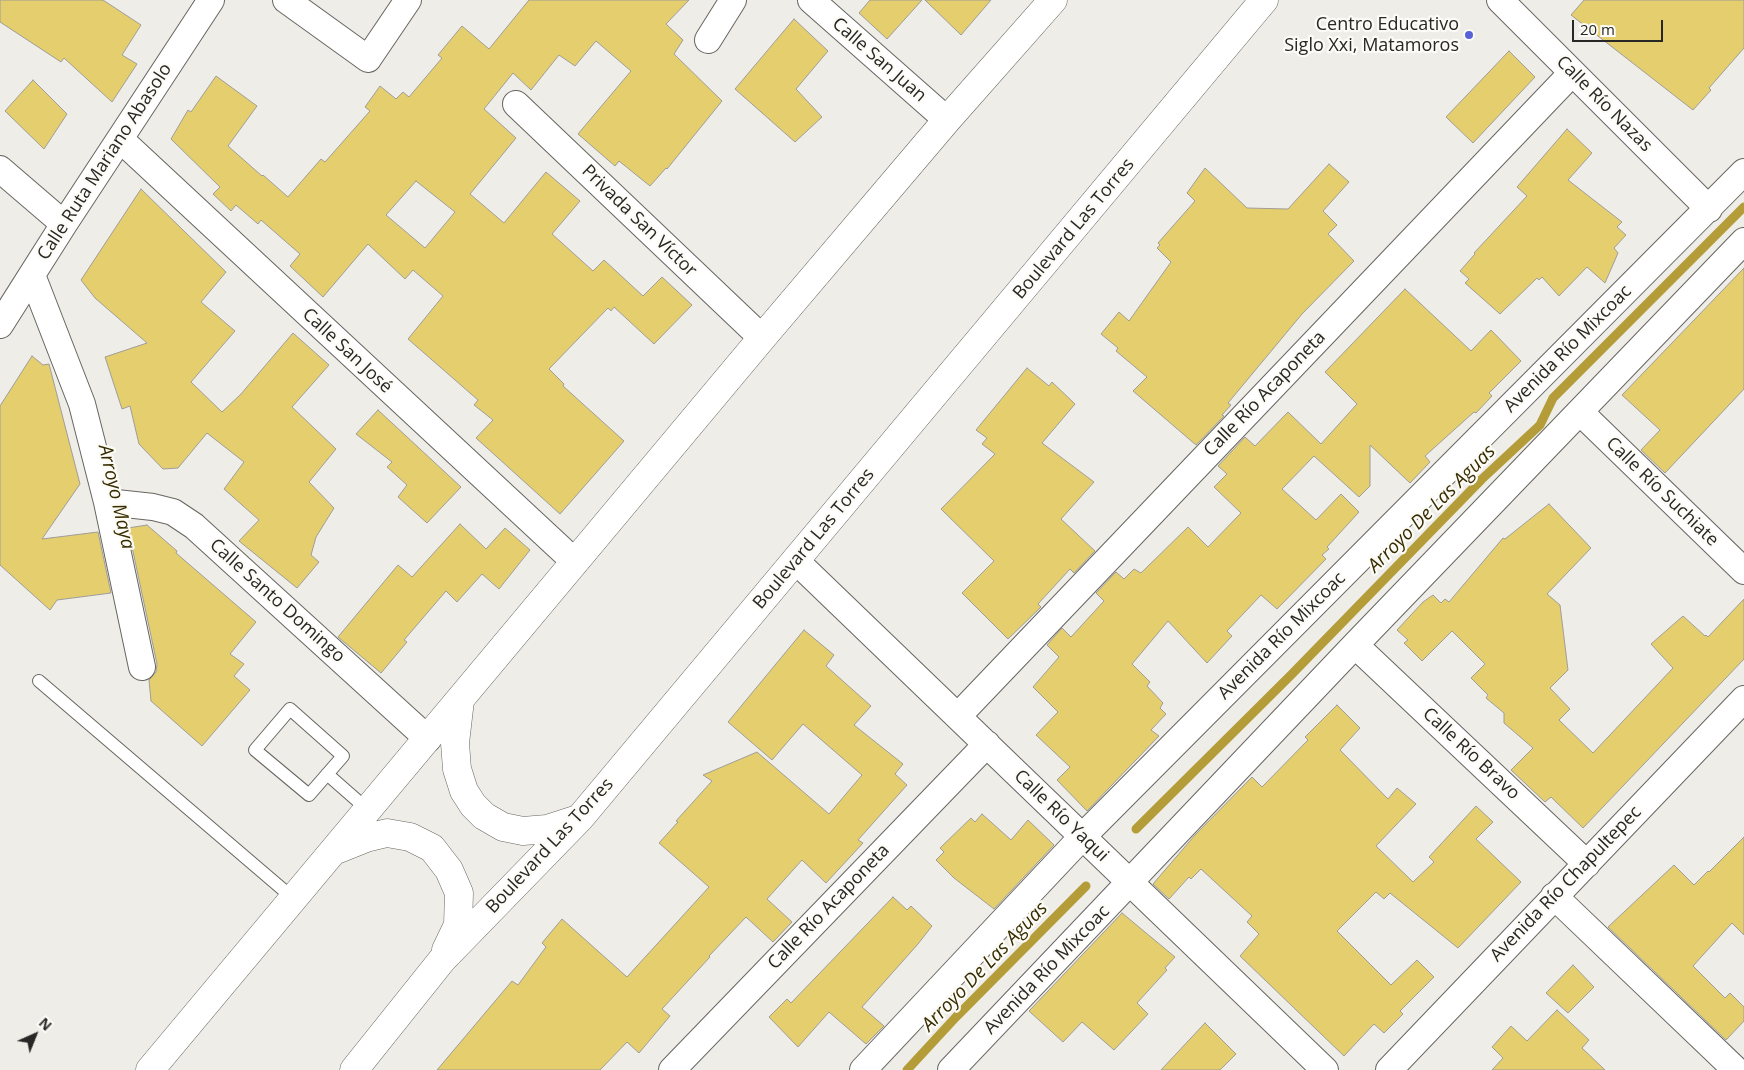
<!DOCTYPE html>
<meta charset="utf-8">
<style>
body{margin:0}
#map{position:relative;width:1744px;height:1070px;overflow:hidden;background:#efede8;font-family:"Open Sans",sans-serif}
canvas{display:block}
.north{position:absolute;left:10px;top:1010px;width:50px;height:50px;-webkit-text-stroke:4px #fcfbf6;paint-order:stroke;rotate:44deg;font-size:14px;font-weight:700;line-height:20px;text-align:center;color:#272725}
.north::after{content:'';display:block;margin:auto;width:18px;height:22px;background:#272725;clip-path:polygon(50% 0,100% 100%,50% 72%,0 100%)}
.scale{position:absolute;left:1572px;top:20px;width:91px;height:22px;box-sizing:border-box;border:2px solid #272725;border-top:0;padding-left:6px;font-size:15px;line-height:18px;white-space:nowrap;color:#272725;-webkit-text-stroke:4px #fcfbf6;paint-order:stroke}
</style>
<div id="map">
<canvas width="1744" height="1070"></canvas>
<div class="north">N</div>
<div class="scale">20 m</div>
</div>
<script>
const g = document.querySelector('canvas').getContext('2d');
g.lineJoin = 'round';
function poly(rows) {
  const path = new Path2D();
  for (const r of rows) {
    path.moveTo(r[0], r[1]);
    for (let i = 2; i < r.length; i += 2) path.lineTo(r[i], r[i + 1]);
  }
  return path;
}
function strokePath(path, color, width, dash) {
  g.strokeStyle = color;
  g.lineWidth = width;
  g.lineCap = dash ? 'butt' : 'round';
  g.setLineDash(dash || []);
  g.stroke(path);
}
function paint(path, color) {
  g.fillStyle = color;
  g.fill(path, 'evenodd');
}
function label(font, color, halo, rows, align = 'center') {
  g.font = font + ' "Open Sans",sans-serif';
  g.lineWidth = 4.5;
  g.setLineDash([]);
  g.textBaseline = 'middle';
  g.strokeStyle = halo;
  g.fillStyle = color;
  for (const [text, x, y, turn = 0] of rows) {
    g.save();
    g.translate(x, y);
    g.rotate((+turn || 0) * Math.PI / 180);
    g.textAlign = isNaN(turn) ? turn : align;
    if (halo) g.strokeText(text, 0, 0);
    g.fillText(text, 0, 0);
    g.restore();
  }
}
const stream = poly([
 [1136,829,1291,675,1482,479,1540,425,1553,398,1744,207],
 [907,1070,956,1017,1086,886]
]);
const building = poly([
 [0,0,103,0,141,25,122,55,137,64,112,102,64,58,61,62,0,22,0,0],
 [529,0,689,0,666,24,683,40,674,54,722,101,667,169,666,168,650,186,619,161,615,166,578,134,631,71,596,41,575,66,559,55,531,90,513,73,484,109,516,138,470,194,504,223,546,172,580,201,552,234,593,271,604,260,643,296,662,277,692,305,654,344,614,307,611,311,608,308,549,369,564,384,563,386,624,441,560,514,476,438,493,420,474,405,478,400,408,339,443,296,413,270,405,279,368,244,323,297,290,266,300,254,261,220,258,224,236,205,231,211,213,194,220,187,171,139,188,110,191,112,216,76,257,106,228,146,262,176,263,175,288,197,321,159,325,162,370,111,365,107,380,86,396,99,403,92,409,97,442,58,438,55,462,26,489,49,529,0],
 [416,181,455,212,425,248,386,215,416,181],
 [870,0,922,0,887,39,859,13,870,0],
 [925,0,991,0,961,35,925,0],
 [1584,0,1744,0,1744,48,1709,88,1711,90,1693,110,1571,15,1584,0],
 [794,19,828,51,796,89,822,117,795,142,735,89,794,19],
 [1509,51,1535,77,1473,143,1446,117,1509,51],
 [33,80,67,114,44,149,5,111,33,80],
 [1567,129,1592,153,1568,180,1622,222,1617,227,1626,235,1614,248,1618,253,1605,283,1587,267,1559,296,1542,277,1539,280,1537,278,1500,314,1465,283,1469,279,1460,271,1475,254,1474,253,1527,196,1517,187,1567,129],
 [1329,164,1349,182,1323,211,1337,225,1328,234,1354,261,1302,314,1228,403,1231,405,1222,415,1224,416,1196,445,1133,391,1147,377,1116,351,1118,348,1101,334,1119,312,1129,321,1171,262,1157,248,1160,245,1158,243,1195,201,1187,193,1205,168,1247,208,1288,209,1329,164],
 [141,189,226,272,201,302,235,331,191,382,222,412,241,394,293,333,329,365,292,407,336,449,309,482,334,508,316,537,311,555,319,562,297,588,239,541,259,520,224,489,244,462,207,433,178,468,163,469,139,444,130,406,122,409,105,357,147,343,95,298,81,280,141,189],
 [1744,268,1744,389,1665,473,1641,450,1660,430,1622,395,1744,268],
 [1405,289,1471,351,1491,330,1521,361,1489,393,1492,396,1476,413,1474,412,1425,456,1430,462,1410,483,1370,445,1370,486,1359,497,1314,456,1282,489,1316,520,1341,494,1359,512,1327,547,1329,549,1322,555,1326,559,1277,609,1261,595,1227,631,1232,636,1207,663,1168,621,1132,664,1150,682,1147,686,1163,703,1160,708,1166,714,1151,730,1159,736,1087,811,1057,780,1070,767,1036,735,1058,712,1033,687,1059,657,1047,645,1062,628,1071,637,1104,601,1096,593,1116,572,1124,579,1134,569,1141,573,1188,527,1208,547,1241,513,1214,487,1227,474,1218,466,1245,437,1255,446,1288,412,1321,444,1357,404,1325,372,1405,289],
 [32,356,43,365,49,364,80,484,42,539,98,532,111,593,57,600,50,610,0,565,0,406,32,356],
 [1027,368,1049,386,1052,382,1075,404,1042,443,1094,482,1061,519,1095,551,1074,573,1070,569,1038,604,1041,607,1008,639,962,593,994,561,941,509,995,454,982,444,987,438,976,430,1027,368],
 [378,410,461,487,427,523,398,497,407,485,387,467,392,462,356,434,378,410],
 [1549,504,1591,548,1547,594,1560,605,1568,670,1550,688,1570,709,1559,720,1593,753,1673,668,1651,644,1683,616,1705,636,1706,635,1708,637,1744,599,1744,659,1583,828,1551,797,1545,802,1511,770,1533,748,1504,723,1504,713,1486,698,1488,695,1471,678,1485,664,1452,631,1422,661,1404,643,1408,640,1397,630,1423,602,1433,595,1441,603,1445,599,1449,602,1503,538,1505,539,1549,504],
 [460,524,486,549,505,528,530,550,499,589,482,574,457,602,446,591,404,640,407,642,381,673,338,637,398,565,412,577,460,524],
 [147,525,177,551,176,553,256,622,230,654,244,664,234,676,250,690,202,746,151,701,149,680,156,672,157,664,128,528,147,525],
 [804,630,834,655,826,666,871,706,854,725,903,764,895,774,907,785,858,840,863,843,826,883,802,860,767,899,792,922,773,942,746,917,709,956,710,957,662,1009,670,1016,639,1053,627,1042,600,1070,437,1070,512,981,518,985,546,947,542,943,562,919,627,977,709,887,659,843,678,822,676,821,712,781,703,775,757,752,829,814,862,775,803,724,772,760,728,722,804,630],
 [1337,705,1360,728,1340,750,1388,799,1397,788,1416,804,1376,846,1413,882,1434,862,1429,857,1476,806,1493,822,1476,839,1521,882,1458,948,1390,893,1384,899,1376,892,1337,931,1391,985,1417,960,1434,977,1400,1011,1403,1014,1384,1033,1374,1024,1344,1056,1240,956,1259,934,1247,922,1252,916,1201,869,1191,879,1189,877,1169,899,1153,884,1195,835,1252,777,1262,787,1308,740,1305,737,1337,705],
 [982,814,1011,840,1028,820,1054,845,994,909,954,878,936,860,944,852,940,848,971,818,975,822,982,814],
 [1744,837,1744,935,1732,923,1693,966,1725,998,1730,993,1744,1007,1744,1021,1726,1040,1608,927,1674,865,1694,885,1708,871,1709,872,1744,837],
 [893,897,907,910,911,906,932,926,918,944,862,1007,884,1026,866,1044,829,1012,798,1047,769,1017,787,999,791,1003,893,897],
 [1122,913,1175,957,1165,968,1167,970,1137,1003,1148,1014,1114,1050,1082,1022,1063,1042,1029,1011,1122,913],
 [1573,965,1594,987,1568,1013,1546,993,1573,965],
 [1557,1010,1589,1040,1582,1048,1605,1070,1492,1070,1503,1058,1492,1047,1511,1026,1527,1041,1557,1010],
 [1205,1023,1236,1054,1220,1070,1161,1070,1205,1023]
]);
const service = poly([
 [39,681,294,899],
 [290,709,343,756,309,795,255,750,290,709],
 [327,774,368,810]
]);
const minor = poly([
 [286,0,368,59,408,0],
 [811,0,947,120],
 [1500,0,1709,209],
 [708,40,733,0],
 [516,104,762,338],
 [120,139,575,562],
 [0,169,64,224],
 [32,275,82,404,107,502,142,667],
 [0,325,64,224,211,0],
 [1580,412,1744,571],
 [107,502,153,507,173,512,194,526,428,739],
 [796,561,1325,1070],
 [1355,645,1587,864],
 [958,716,1572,73],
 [1554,896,1736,1070],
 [672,1070,987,744],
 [863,1070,1083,836,1744,172],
 [951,1070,1355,645,1744,241],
 [1389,1070,1744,699]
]);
const primary = poly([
 [460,700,455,743,457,769,464,791,473,805,484,816,503,827,523,831,547,829,578,819],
 [336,850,366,838,387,833,410,837,432,848,449,870,459,893,458,925,446,950],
 [150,1070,762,338,947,120,1053,0],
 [354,1070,442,960,580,818,1264,0]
]);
const markers = [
 [1469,35,5,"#5961d8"]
];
const poiNames = [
 ["Centro Educativo",1459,25],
 ["Siglo Xxi, Matamoros",1459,46]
];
const streetNames = [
 ["Calle San Juan",879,60,41],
 ["Calle Río Nazas",1604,104,45],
 ["Calle Ruta Mariano Abasolo",105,162,-57],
 ["Privada San Víctor",639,221,44],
 ["Boulevard Las Torres",1074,229,-50],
 ["Avenida Río Mixcoac",1568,349,-45],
 ["Calle San José",347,351,43],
 ["Calle Río Acaponeta",1265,394,-46],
 ["Calle Río Suchiate",1662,492,44],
 ["Boulevard Las Torres",814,539,-50],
 ["Calle Santo Domingo",277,601,42],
 ["Avenida Río Mixcoac",1282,636,-45],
 ["Calle Río Bravo",1471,754,43],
 ["Calle Río Yaqui",1061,816,44],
 ["Boulevard Las Torres",550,846,-47],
 ["Avenida Río Chapultepec",1566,884,-46],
 ["Calle Río Acaponeta",829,907,-46],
 ["Avenida Río Mixcoac",1047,970,-46]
];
const waterNames = [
 ["Arroyo Maya",116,497,77],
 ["Arroyo De Las Aguas",1432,509,-45],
 ["Arroyo De Las Aguas",985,967,-46]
];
strokePath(stream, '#b49d39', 9);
paint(building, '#e5ce6d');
strokePath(building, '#9e9d98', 1);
strokePath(service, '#676661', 14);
strokePath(minor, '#676661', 28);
strokePath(primary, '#676661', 29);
strokePath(service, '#fff', 12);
strokePath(minor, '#fff', 26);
strokePath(primary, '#fff', 28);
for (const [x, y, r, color] of markers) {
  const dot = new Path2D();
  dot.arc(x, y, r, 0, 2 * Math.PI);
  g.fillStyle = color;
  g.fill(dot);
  strokePath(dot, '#fcfbf6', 2);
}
label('18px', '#272725', '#fcfbf6', poiNames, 'right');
label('18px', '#272725', '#fcfbf6', streetNames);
label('italic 19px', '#362c01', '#fcfbf6', waterNames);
</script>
